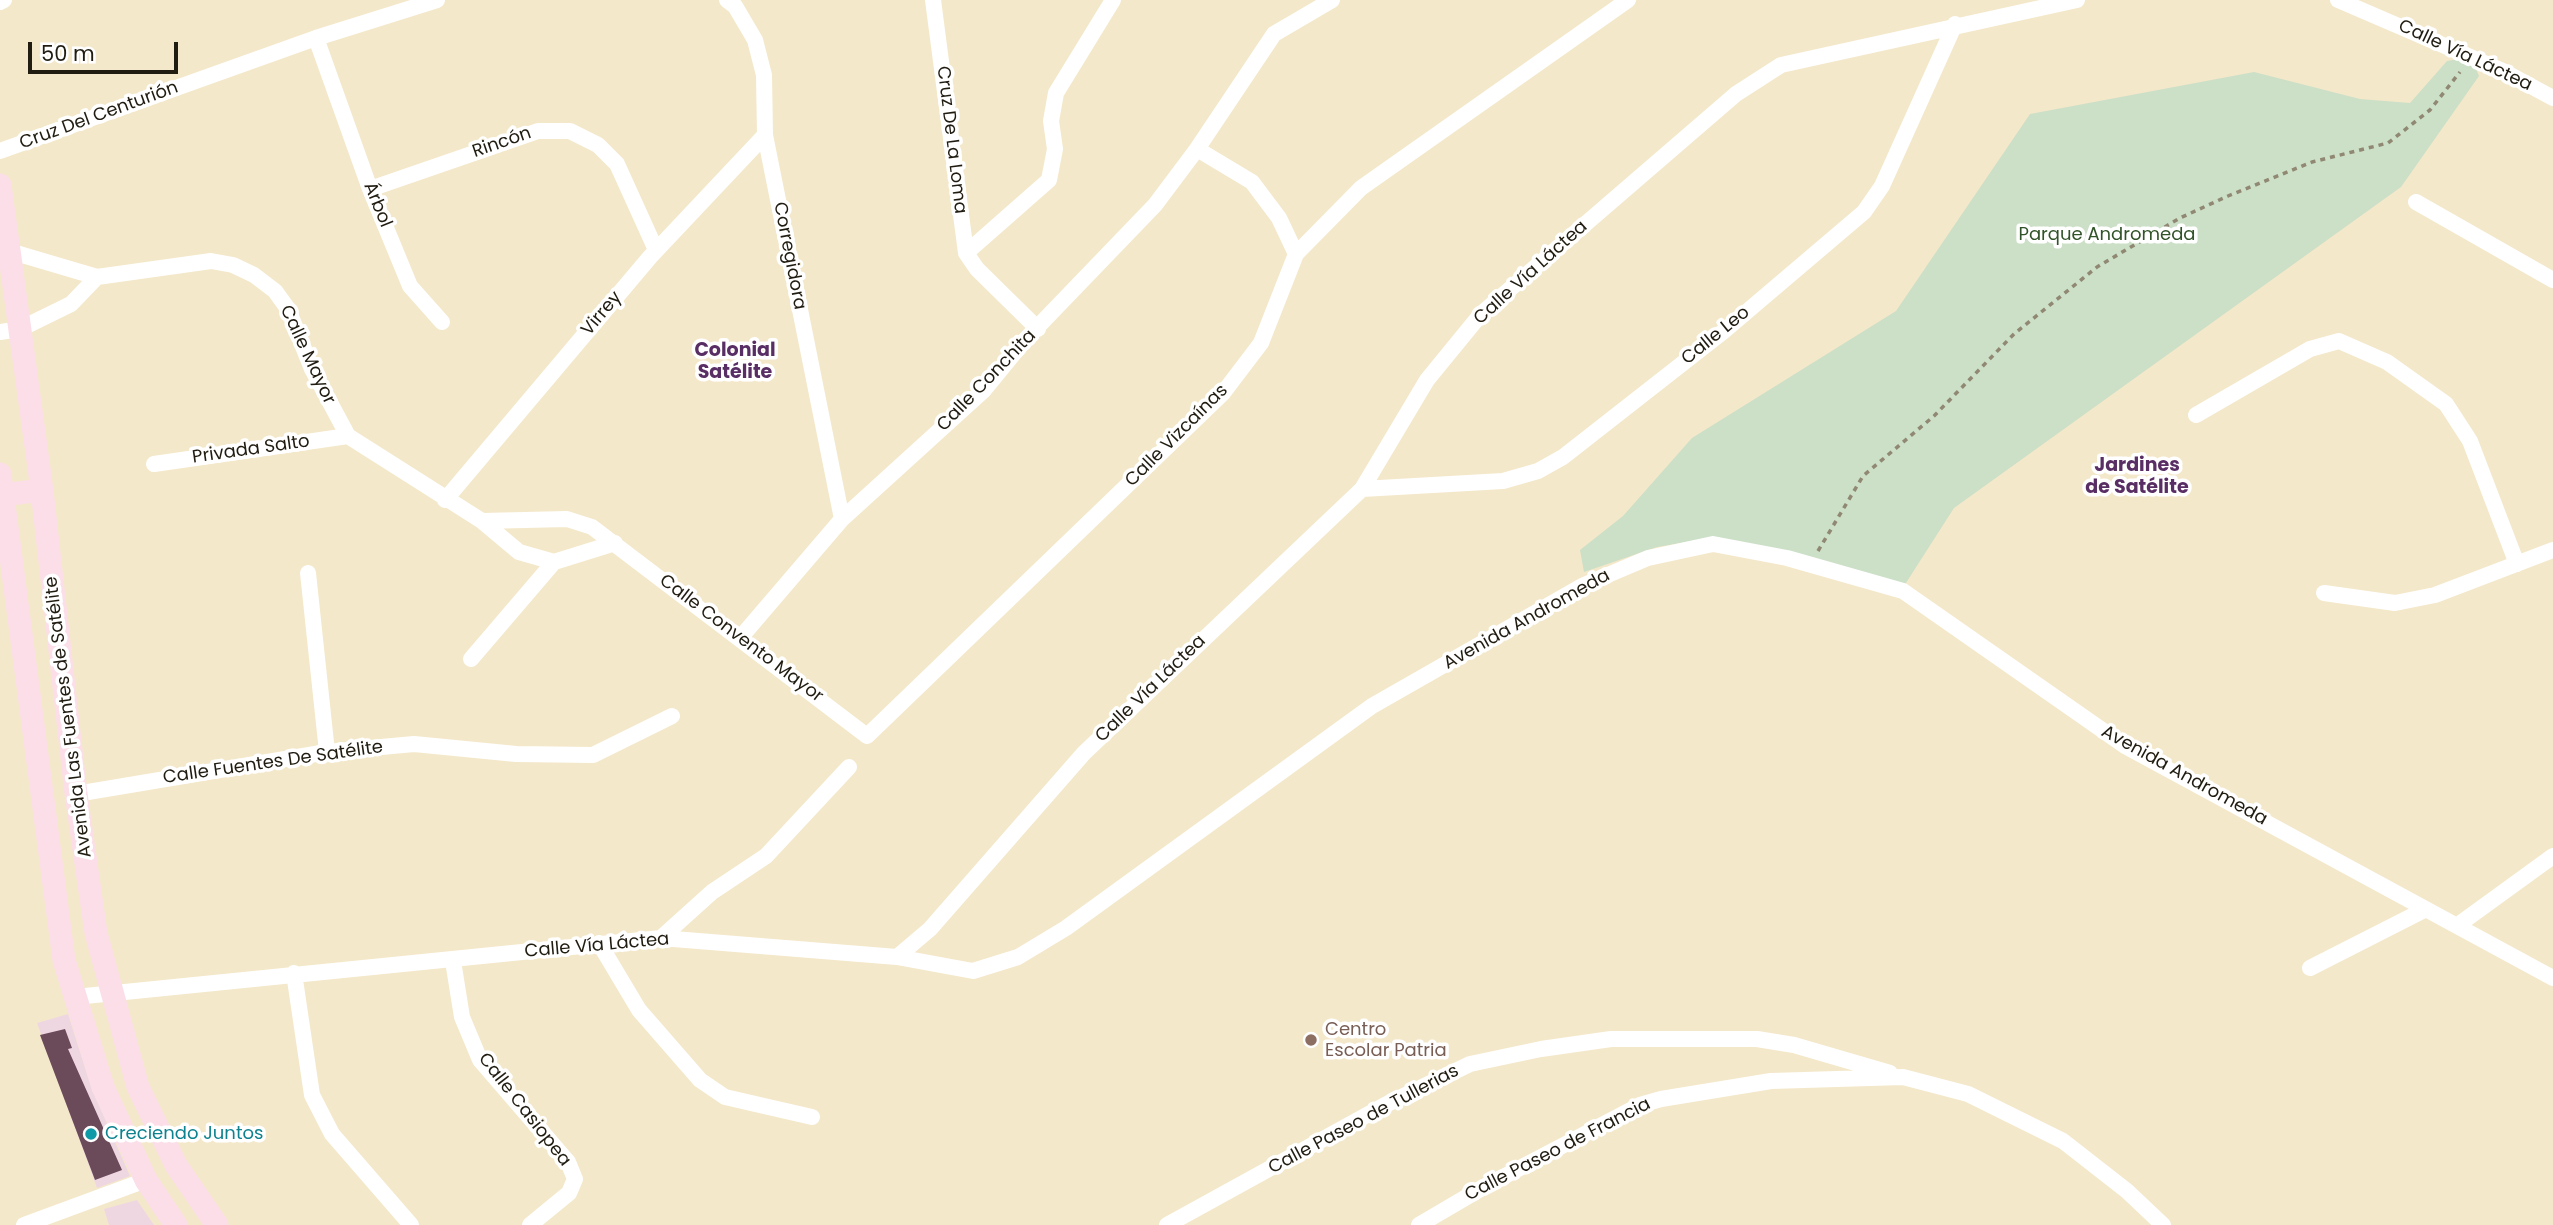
<!DOCTYPE html>
<meta charset="utf-8">
<style>
body{margin:0}
#map{position:relative;width:2553px;height:1225px;overflow:hidden;background:#f4e8ca;font-family:Poppins,sans-serif}
canvas{display:block}
.scale{position:absolute;left:28px;top:42px;width:150px;height:32px;box-sizing:border-box;border:4px solid #201c11;border-top:0;padding-left:9px;font-size:21px;line-height:24px;white-space:nowrap;color:#201c11;-webkit-text-stroke:5px #fff;paint-order:stroke}
</style>
<div id="map">
<canvas width="2553" height="1225"></canvas>
<div class="scale">50 m</div>
</div>
<script>
const g = document.querySelector('canvas').getContext('2d');
g.lineJoin = 'round';
function paint(path, color) {
  g.fillStyle = color;
  g.fill(path, 'evenodd');
}
function poly(rows) {
  const path = new Path2D();
  for (const r of rows) {
    path.moveTo(r[0], r[1]);
    for (let i = 2; i < r.length; i += 2) path.lineTo(r[i], r[i + 1]);
  }
  return path;
}
function strokePath(path, color, width, dash) {
  g.strokeStyle = color;
  g.lineWidth = width;
  g.lineCap = dash ? 'butt' : 'round';
  g.setLineDash(dash || []);
  g.stroke(path);
}
function label(font, color, halo, rows, align = 'center') {
  g.font = font + ' Poppins,sans-serif';
  g.lineWidth = 7;
  g.setLineDash([]);
  g.textBaseline = 'middle';
  g.strokeStyle = halo;
  g.fillStyle = color;
  for (const [text, x, y, turn = 0] of rows) {
    g.save();
    g.translate(x, y);
    g.rotate((+turn || 0) * Math.PI / 180);
    g.textAlign = isNaN(turn) ? turn : align;
    if (halo) g.strokeText(text, 0, 0);
    g.fillText(text, 0, 0);
    g.restore();
  }
}
const commercial = poly([
 [68,1014,92,1089,130,1176,97,1188,37,1023],
 [137,1200,154,1225,109,1225,104,1209]
]);
const green = poly([
 [2471,57,2479,76,2401,187,1954,508,1904,586,1717,537,1657,547,1584,572,1580,550,1623,516,1692,438,1896,311,2030,114,2254,72,2360,99,2410,103,2447,61]
]);
const building = poly([
 [65,1029,72,1048,68,1049,122,1170,95,1180,40,1035]
]);
const path = poly([
 [1818,551,1863,476,1934,416,2014,334,2097,267,2180,218,2228,196,2312,162,2388,143,2430,110,2460,72]
]);
const minor = poly([
 [727,0,735,6,755,40,764,75,765,135,842,519],
 [933,0,966,253,977,269,1038,329],
 [2338,0,2503,71,2553,98],
 [0,2,4,0],
 [316,38,370,189,410,286,442,322],
 [1197,149,1252,182,1279,218,1296,254],
 [0,151,316,38,437,0],
 [370,189,538,131,570,131,598,145,617,164,656,250],
 [2416,202,2553,280],
 [9,251,97,277,211,261,233,265,254,275,275,291,288,309,312,369,348,436,482,521,519,552,554,562,615,543],
 [966,253,1049,180,1055,149,1051,121,1056,93,1113,0],
 [0,332,20,329,71,304,97,277],
 [2196,415,2310,349,2339,341,2387,362,2446,404,2470,441,2517,564],
 [154,464,348,436],
 [1362,489,1503,481,1538,471,1563,457,1724,331,1864,212,1882,186,1955,24],
 [445,500,650,257,765,135],
 [482,521,567,519,592,527,867,736,1223,393,1261,343,1296,254,1361,188,1628,0],
 [308,573,327,752],
 [2324,593,2395,603,2435,595,2553,550],
 [741,637,842,519,984,390,1025,340,1155,205,1197,149,1274,34,1332,0],
 [471,659,554,562],
 [76,794,327,752,414,744,516,754,593,755,672,716],
 [2458,925,2553,856],
 [661,938,712,892,766,856,849,767],
 [599,943,639,1010,700,1080,725,1097,812,1117],
 [897,957,930,929,1084,753,1362,489,1427,380,1481,314,1736,94,1781,65,2077,0],
 [453,961,462,1017,480,1060,568,1162,575,1179,569,1193,530,1225],
 [2310,968,2426,909],
 [294,973,312,1095,332,1134,411,1225],
 [75,997,661,938,897,957,973,971,1018,957,1066,928,1372,706,1584,585,1648,558,1713,544,1787,558,1903,591,2125,746,2553,978],
 [24,1225,146,1180],
 [1167,1225,1385,1105,1470,1064,1541,1049,1611,1039,1757,1039,1794,1045,1890,1073],
 [1419,1225,1482,1188,1640,1105,1661,1099,1771,1081,1903,1077,1968,1094,2063,1141,2127,1191,2163,1225]
]);
const secondary = poly([
 [0,185,42,490,76,794,96,933,138,1087,176,1165,217,1225],
 [0,474,64,960,103,1087,146,1180,176,1225],
 [2,495,42,490]
]);
const markers = [
 [1311,1040,7,"#8d6e63"],
 [91,1134,7,"#0f9aa8"]
];
const streetNames = [
 ["Calle Vía Láctea",2465,56,25],
 ["Cruz Del Centurión",99,116,-20],
 ["Cruz De La Loma",951,140,83],
 ["Rincón",502,143,-19],
 ["Árbol",377,205,68],
 ["Corregidora",789,256,79],
 ["Calle Vía Láctea",1531,273,-42],
 ["Virrey",602,314,-50],
 ["Calle Leo",1716,336,-39],
 ["Calle Mayor",307,355,65],
 ["Calle Conchita",987,381,-46],
 ["Calle Vizcaínas",1177,436,-45],
 ["Privada Salto",251,450,-8],
 ["Avenida Andromeda",1527,620,-29],
 ["Calle Convento Mayor",741,639,37],
 ["Calle Vía Láctea",1151,689,-44],
 ["Avenida Las Fuentes de Satélite",69,717,-97],
 ["Calle Fuentes De Satélite",273,763,-8],
 ["Avenida Andromeda",2184,776,29],
 ["Calle Vía Láctea",597,946,-5],
 ["Calle Casiopea",524,1110,52],
 ["Calle Paseo de Tullerias",1364,1120,-28],
 ["Calle Paseo de Francia",1558,1150,-27]
];
const parkNames = [
 ["Parque Andromeda",2107,235]
];
const educationNames = [
 ["Centro",1325,1030],
 ["Escolar Patria",1325,1051]
];
const cultureNames = [
 ["Creciendo Juntos",105,1134]
];
const neighbourhoodNames = [
 ["Colonial",735,351],
 ["Satélite",735,373],
 ["Jardines",2137,466],
 ["de Satélite",2137,488]
];
paint(commercial, '#efd7e2');
paint(green, '#ccdfc7');
paint(building, '#6b4a5a');
strokePath(path, '#908873', 3.5, [5, 5]);
strokePath(minor, '#fff', 16);
strokePath(secondary, '#fbdee7', 23);
for (const [x, y, r, color] of markers) {
  const dot = new Path2D();
  dot.arc(x, y, r, 0, 2 * Math.PI);
  g.fillStyle = color;
  g.fill(dot);
  strokePath(dot, '#fff', 2.5);
}
label('18px', '#201c11', '#fff', streetNames);
label('18px', '#315328', '#fff', parkNames);
label('18px', '#785e54', '#fff', educationNames, 'left');
label('18px', '#0d838f', '#fff', cultureNames, 'left');
label('bold 19px', '#582e64', '#fff', neighbourhoodNames);
</script>
